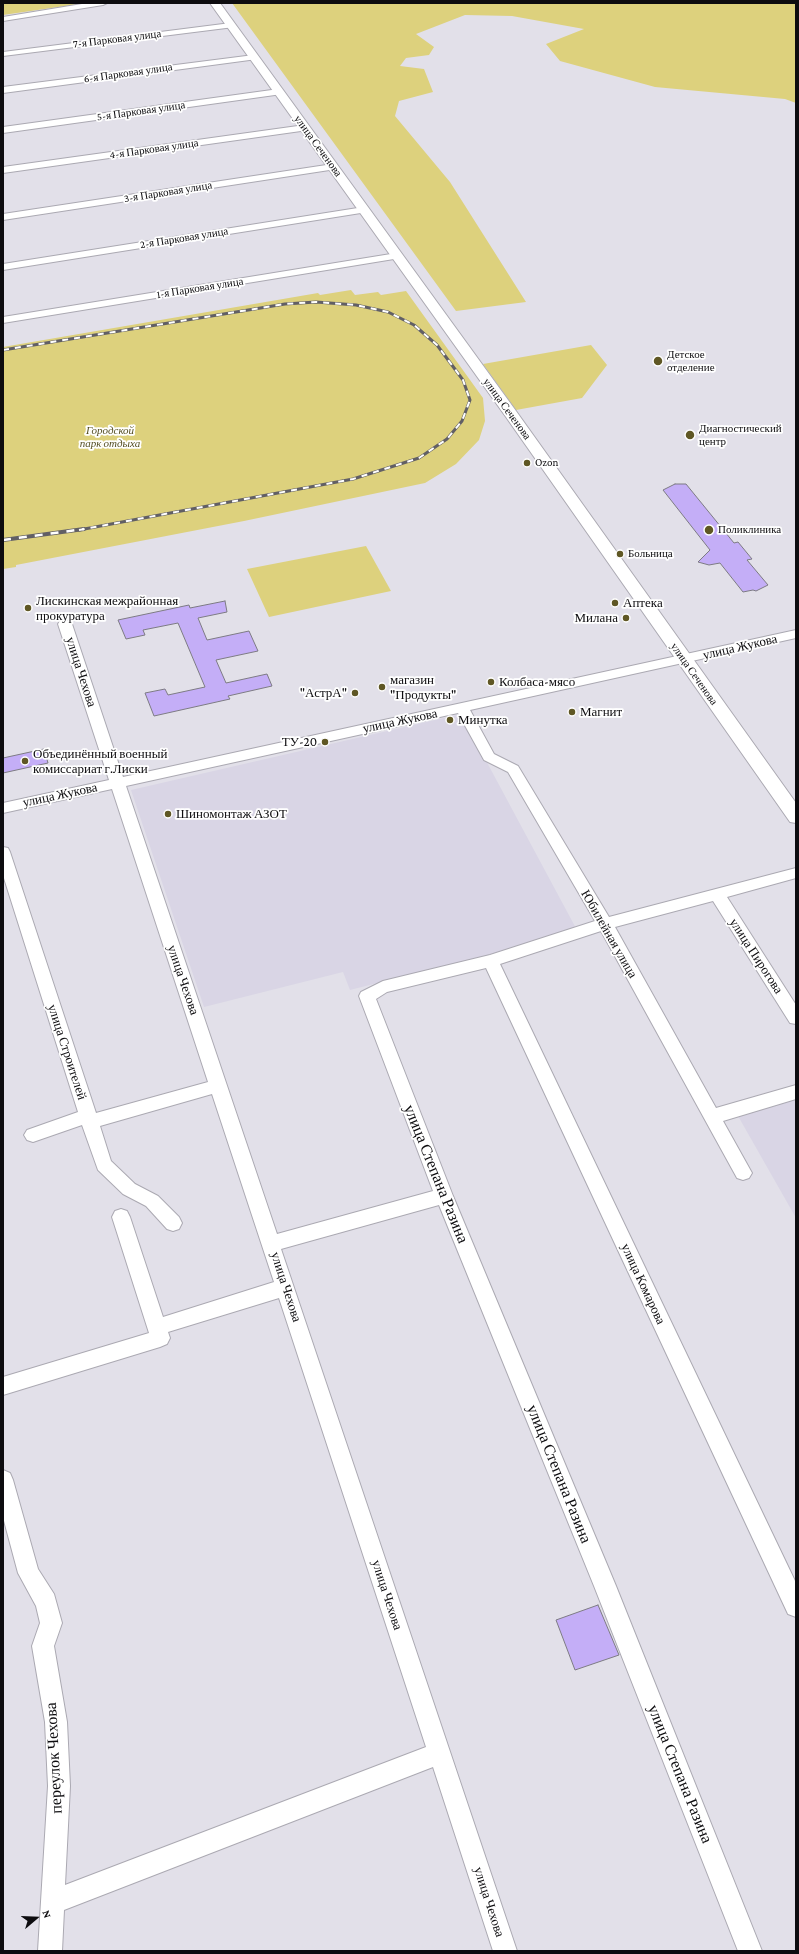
<!DOCTYPE html>
<meta charset="utf-8">
<style>
body{margin:0}
#map{position:relative;width:799px;height:1954px;overflow:hidden;background:#e2e0e9;font-family:"Crimson Pro",serif}
canvas{display:block}
.frame{position:absolute;inset:0;border:4px solid #0d0c0f;pointer-events:none}
.north{position:absolute;left:16px;top:1898px;width:40px;height:40px;-webkit-text-stroke:3px #fff;paint-order:stroke;rotate:71deg;font-size:11px;font-weight:700;line-height:16px;text-align:center;color:#0d0c0f}
.north::after{content:'';display:block;margin:auto;width:14px;height:18px;background:#0d0c0f;clip-path:polygon(50% 0,100% 100%,50% 72%,0 100%)}
</style>
<div id="map">
<canvas width="799" height="1954"></canvas>
<div class="frame"></div>
<div class="north">N</div>
</div>
<script>
const g = document.querySelector('canvas').getContext('2d');
g.lineJoin = 'round';
function paint(path, color) {
  g.fillStyle = color;
  g.fill(path, 'evenodd');
}
function poly(rows) {
  const path = new Path2D();
  for (const r of rows) {
    path.moveTo(r[0], r[1]);
    for (let i = 2; i < r.length; i += 2) path.lineTo(r[i], r[i + 1]);
  }
  return path;
}
function strokePath(path, color, width, dash) {
  g.strokeStyle = color;
  g.lineWidth = width;
  g.lineCap = dash ? 'butt' : 'round';
  g.setLineDash(dash || []);
  g.stroke(path);
}
function label(font, color, halo, rows, align = 'center') {
  g.font = font + ' "Crimson Pro",serif';
  g.lineWidth = 3.5;
  g.setLineDash([]);
  g.textBaseline = 'middle';
  g.strokeStyle = halo;
  g.fillStyle = color;
  for (const [text, x, y, turn = 0] of rows) {
    g.save();
    g.translate(x, y);
    g.rotate((+turn || 0) * Math.PI / 180);
    g.textAlign = isNaN(turn) ? turn : align;
    if (halo) g.strokeText(text, 0, 0);
    g.fillText(text, 0, 0);
    g.restore();
  }
}
const built = poly([
 [461,714,578,932,350,990,343,972,204,1007,131,790],
 [796,1100,796,1218,738,1116]
]);
const green = poly([
 [3,3,86,3,3,15],
 [232,3,796,3,796,103,785,99,655,87,560,61,546,44,584,29,512,16,465,15,416,34,434,47,429,55,406,58,400,66,424,69,433,92,399,101,395,116,450,182,526,302,456,311],
 [351,290,355,295,378,292,381,295,406,291,483,398,485,421,479,440,456,464,425,483,244,521,16,565,16,567,3,569,3,347,318,293,320,295],
 [591,345,607,365,582,398,516,410,483,364],
 [366,546,391,591,269,617,247,569]
]);
const building = poly([
 [675,484,686,484,734,543,738,542,752,559,747,560,768,585,756,591,753,590,743,592,720,563,709,565,698,562,710,550,663,490,675,484],
 [225,601,227,612,198,618,207,640,249,631,258,651,216,660,226,683,267,674,272,686,228,696,230,699,154,716,145,693,165,689,168,695,205,687,178,623,143,630,145,635,126,639,118,620,189,605,190,608,225,601],
 [44,749,48,763,3,773,3,758,44,749],
 [598,1605,619,1655,575,1670,556,1620,598,1605]
]);
const minor = poly([
 [88,3,107,3,103,5,3,21,3,17,88,3],
 [231,23,234,23,234,27,3,56,3,52,231,23],
 [254,55,257,55,257,59,3,93,3,87,254,55],
 [279,89,282,90,282,94,3,133,3,127,279,89],
 [305,125,308,126,308,130,3,173,3,167,305,125],
 [333,164,336,165,336,169,3,220,3,214,333,164],
 [364,207,369,210,367,212,3,270,3,264,364,207],
 [397,253,400,254,402,256,400,258,3,323,3,317,397,253],
 [65,620,70,621,72,624,123,777,796,630,796,638,470,710,494,754,518,766,609,917,796,868,796,878,727,897,796,1005,796,1024,790,1023,713,901,615,927,716,1108,796,1085,796,1099,723,1121,752,1173,749,1178,743,1180,737,1178,601,931,500,964,796,1583,796,1617,788,1614,486,968,387,992,376,999,453,1196,616,1586,762,1951,738,1951,594,1586,439,1205,281,1249,517,1951,493,1951,433,1767,64,1910,62,1951,38,1951,48,1786,45,1722,32,1646,40,1623,36,1606,18,1573,3,1517,3,1470,10,1473,13,1480,38,1569,54,1594,62,1623,54,1646,67,1722,70,1786,65,1885,426,1747,279,1298,168,1332,170,1338,167,1344,160,1347,3,1395,3,1377,149,1333,112,1217,115,1211,121,1209,127,1211,130,1217,163,1317,274,1282,212,1094,100,1126,111,1161,135,1184,158,1196,179,1217,182,1223,179,1229,173,1231,167,1229,146,1206,123,1194,98,1170,82,1125,33,1142,27,1140,24,1135,27,1130,78,1112,3,875,3,847,8,848,10,852,96,1113,208,1082,112,789,3,813,3,803,109,780,58,624,60,621,65,620],
 [458,713,484,760,508,772,595,921,490,955,383,981,361,992,359,996,433,1191,277,1234,126,786,458,713]
]);
const major = poly([
 [210,3,220,3,516,411,796,803,796,823,790,822,506,417,210,3]
]);
const railFar1 = poly([
 [3,350,285,304,316,302,356,305,388,312,414,325,437,345,463,380,470,400,462,421,447,439,419,458,353,479,79,530]
]);
const rail = poly([
 [3,540,84,529]
]);
const markers = [
 [658,361,5,"#5f5724"],
 [690,435,5,"#5f5724"],
 [527,463,4,"#5f5724"],
 [709,530,5,"#5f5724"],
 [620,554,4,"#5f5724"],
 [615,603,4,"#5f5724"],
 [28,608,4,"#5f5724"],
 [626,618,4,"#5f5724"],
 [491,682,4,"#5f5724"],
 [382,687,4,"#5f5724"],
 [355,693,4,"#5f5724"],
 [572,712,4,"#5f5724"],
 [450,720,4,"#5f5724"],
 [325,742,4,"#5f5724"],
 [25,761,4,"#5f5724"],
 [168,814,4,"#5f5724"]
];
const farStreetnames = [
 ["7-я Парковая улица",117,39,-7],
 ["6-я Парковая улица",128,73,-8],
 ["5-я Парковая улица",141,111,-8],
 ["улица Сеченова",318,146,54],
 ["4-я Парковая улица",154,149,-8],
 ["3-я Парковая улица",168,192,-9],
 ["2-я Парковая улица",184,238,-9],
 ["1-я Парковая улица",200,288,-9],
 ["улица Сеченова",507,409,54],
 ["улица Сеченова",694,674,55]
];
const farPoinames = [
 ["Детское",667,355],
 ["отделение",667,368],
 ["Диагностический",699,429],
 ["центр",699,442],
 ["Ozon",535,463],
 ["Поликлиника",718,530],
 ["Больница",628,554]
];
const farParknames = [
 ["Городской",110,431],
 ["парк отдыха",110,444]
];
const poiNames = [
 ["Лискинская межрайонная",36,601],
 ["прокуратура",36,616],
 ["Аптека",623,603],
 ["Милана",618,618,"right"],
 ["магазин",390,680],
 ["\"Продукты\"",390,695],
 ["Колбаса-мясо",499,682],
 ["\"АстрА\"",347,693,"right"],
 ["Магнит",580,712],
 ["Минутка",458,720],
 ["ТУ-20",317,742,"right"],
 ["Объединённый военный",33,754],
 ["комиссариат г.Лиски",33,769],
 ["Шиномонтаж АЗОТ",176,814]
];
const streetNames = [
 ["улица Жукова",740,647,-13],
 ["улица Чехова",81,672,72],
 ["улица Жукова",400,721,-12],
 ["улица Жукова",60,795,-12],
 ["Юбилейная улица",609,934,60],
 ["улица Пирогова",756,956,57],
 ["улица Чехова",183,980,71],
 ["улица Строителей",67,1052,72],
 ["улица Комарова",643,1284,65],
 ["улица Чехова",286,1287,72],
 ["улица Чехова",387,1595,72],
 ["улица Чехова",489,1902,72]
];
const nearStreetnames = [
 ["улица Степана Разина",436,1174,68],
 ["улица Степана Разина",559,1474,68],
 ["переулок Чехова",54,1758,-93],
 ["улица Степана Разина",680,1774,68]
];
paint(built, '#d9d5e5');
paint(green, '#ddd17d');
paint(building, '#c4aef7');
strokePath(building, '#7d7b83', 1);
strokePath(minor, '#aba9b2', 2);
strokePath(major, '#aba9b2', 2);
paint(minor, '#fff');
paint(major, '#fff');
strokePath(railFar1, '#615f65', 3);
strokePath(rail, '#615f65', 4);
strokePath(railFar1, '#fff', 2, [6]);
strokePath(rail, '#fff', 2.5, [8]);
for (const [x, y, r, color] of markers) {
  const dot = new Path2D();
  dot.arc(x, y, r, 0, 2 * Math.PI);
  g.fillStyle = color;
  g.fill(dot);
  strokePath(dot, '#fff', 1.5);
}
label('11px', '#0d0c0f', '#fff', farStreetnames);
label('11px', '#0d0c0f', '#fff', farPoinames, 'left');
label('italic 11px', '#544e21', '#fff', farParknames);
label('13px', '#0d0c0f', '#fff', poiNames, 'left');
label('13px', '#0d0c0f', '#fff', streetNames);
label('16px', '#0d0c0f', '#fff', nearStreetnames);
</script>
